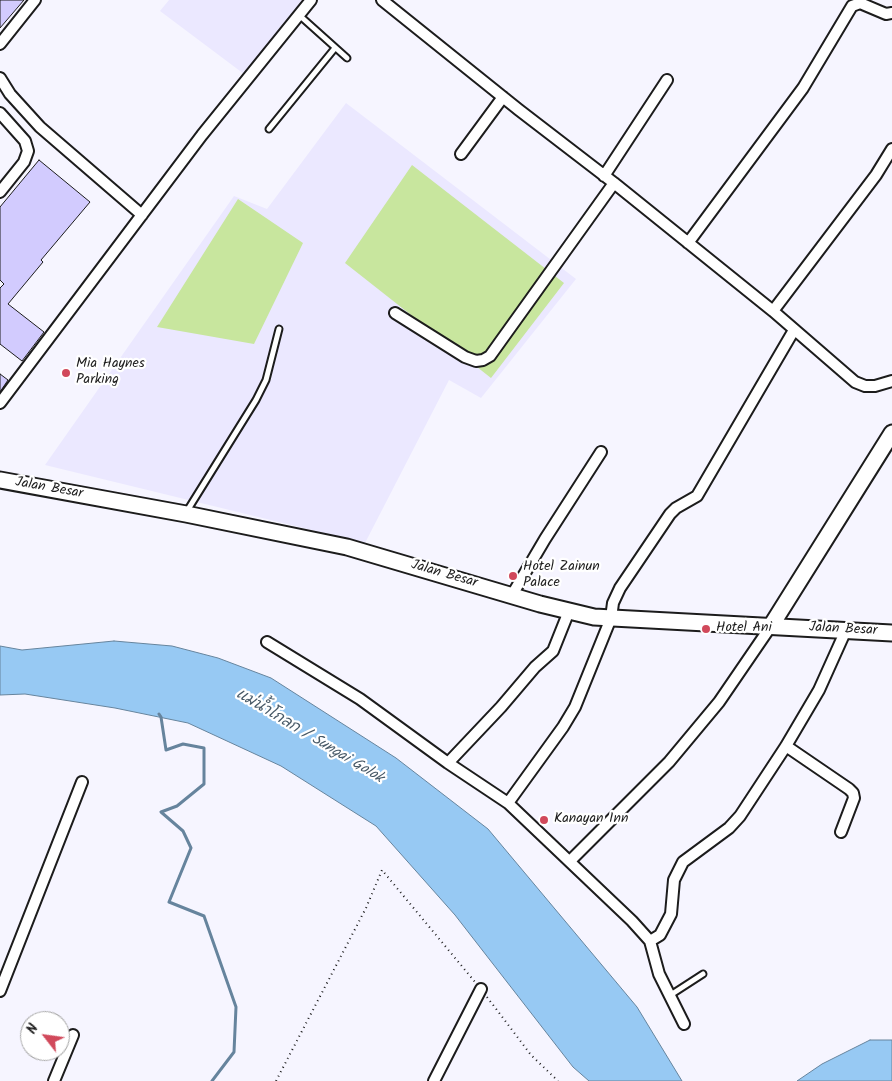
<!DOCTYPE html>
<meta charset="utf-8">
<style>
body{margin:0}
#map{position:relative;width:892px;height:1081px;overflow:hidden;background:#f6f5ff;font-family:Kalam,sans-serif}
canvas{display:block}
.north{position:absolute;left:20px;top:1011px;width:50px;height:50px;box-sizing:border-box;background:#fff;border:1px solid #a4a4a4;border-radius:50%;rotate:300deg;font-size:14px;font-weight:700;line-height:20px;text-align:center;color:#1c1c1c}
.north::after{content:'';display:block;margin:auto;width:18px;height:22px;background:#d1495b;clip-path:polygon(50% 0,100% 100%,50% 72%,0 100%)}
</style>
<div id="map">
<canvas width="892" height="1081"></canvas>
<div class="north">N</div>
</div>
<script>
const g = document.querySelector('canvas').getContext('2d');
g.lineJoin = 'round';
function paint(path, color) {
  g.fillStyle = color;
  g.fill(path, 'evenodd');
}
function poly(rows) {
  const path = new Path2D();
  for (const r of rows) {
    path.moveTo(r[0], r[1]);
    for (let i = 2; i < r.length; i += 2) path.lineTo(r[i], r[i + 1]);
  }
  return path;
}
function strokePath(path, color, width, dash) {
  g.strokeStyle = color;
  g.lineWidth = width;
  g.lineCap = dash ? 'butt' : 'round';
  g.setLineDash(dash || []);
  g.stroke(path);
}
function label(font, color, halo, rows, align = 'center') {
  g.font = font + ' Kalam,"Playpen Sans Thai",sans-serif';
  g.lineWidth = 4.5;
  g.setLineDash([]);
  g.textBaseline = 'middle';
  g.strokeStyle = halo;
  g.fillStyle = color;
  for (const [text, x, y, turn = 0] of rows) {
    g.save();
    g.translate(x, y);
    g.rotate((+turn || 0) * Math.PI / 180);
    g.textAlign = isNaN(turn) ? turn : align;
    if (halo) g.strokeText(text, 0, 0);
    g.fillText(text, 0, 0);
    g.restore();
  }
}
const built = poly([
 [169,0,302,0,244,74,160,11],
 [346,103,576,279,481,398,449,380,365,543,45,465,234,196,267,209]
]);
const green = poly([
 [412,165,564,283,491,378,345,263],
 [238,199,303,243,254,344,157,327]
]);
const water = poly([
 [114,641,172,646,218,658,271,678,396,758,488,829,637,1007,682,1081,589,1081,573,1067,455,915,376,826,281,766,188,723,115,708,25,694,0,695,0,646,22,650,114,641],
 [870,1040,892,1040,892,1081,797,1081,822,1064,870,1040]
]);
const stream = poly([
 [159,714,161,717,166,750,183,744,204,748,204,784,177,806,161,812,183,831,191,848,169,902,204,916,236,1007,234,1052,212,1081]
]);
const building = poly([
 [0,0,24,0,0,28,0,0],
 [39,160,90,202,41,260,43,262,8,304,44,332,22,361,0,344,0,288,4,284,0,280,0,207,39,160],
 [0,374,8,380,0,392,0,374]
]);
const path = poly([
 [487,997,531,1055,558,1081],
 [276,1081,366,908,382,870,475,982]
]);
const service = poly([
 [299,15,347,58],
 [269,129,335,48],
 [187,511,256,400,266,380,279,329],
 [669,996,703,974]
]);
const minor = poly([
 [382,0,519,110,614,183,773,311,855,382,865,386,875,386,892,381],
 [0,44,35,0],
 [0,78,10,94,40,127,142,215],
 [0,113,25,141,28,151,24,162,0,192],
 [461,154,503,97],
 [604,176,667,80],
 [688,243,803,88,852,6,860,3,886,14,892,13],
 [773,311,876,175,892,149],
 [395,313,465,357,476,361,483,360,490,356,500,342,614,183],
 [0,403,202,135,311,0],
 [512,595,545,539,601,452],
 [267,642,360,699,448,763,508,803,632,921,650,941,659,974,684,1024],
 [786,746,849,789,853,793,854,798,841,832],
 [448,763,501,707,535,667,553,651,569,611],
 [508,803,563,727,575,707,611,618,613,603,620,588,670,514,676,508,697,496,794,330],
 [570,861,669,762,719,702,771,626],
 [650,941,660,935,671,914,674,880,683,862,729,828,740,816,786,746,819,690,846,630],
 [0,991,82,782],
 [54,1081,73,1035],
 [434,1081,481,989]
]);
const secondary = poly([
 [0,480,186,514,347,547,540,604,594,617,892,633],
 [771,626,892,433]
]);
const markers = [
 [66,373,5,"#d1495b"],
 [513,576,5,"#d1495b"],
 [706,629,5,"#d1495b"],
 [544,820,5,"#d1495b"]
];
const poiNames = [
 ["Mia Haynes",76,365],
 ["Parking",76,381],
 ["Hotel Zainun",523,568],
 ["Palace",523,584],
 ["Hotel Ani",716,629],
 ["Kanayan Inn",554,820]
];
const streetNames = [
 ["Jalan Besar",49,489,10],
 ["Jalan Besar",444,575,16],
 ["Jalan Besar",843,630,3]
];
const waterNames = [
 ["แม่น้ำโกลก / Sungai Golok",309,737,31]
];
paint(built, '#ebe8ff');
paint(green, '#c8e69e');
paint(water, '#97c9f3');
strokePath(water, '#66849d', 1);
strokePath(stream, '#66849d', 3);
paint(building, '#d2cbfe');
strokePath(building, '#1c1c1c', 1);
strokePath(service, '#1c1c1c', 9);
strokePath(minor, '#1c1c1c', 14);
strokePath(secondary, '#1c1c1c', 19);
strokePath(path, '#1c1c1c', 2, [1, 4]);
strokePath(service, '#fff', 5);
strokePath(minor, '#fff', 10);
strokePath(secondary, '#fff', 15);
for (const [x, y, r, color] of markers) {
  const dot = new Path2D();
  dot.arc(x, y, r, 0, 2 * Math.PI);
  g.fillStyle = color;
  g.fill(dot);
  strokePath(dot, '#fff', 2);
}
label('14px', '#1c1c1c', '#fff', poiNames, 'left');
label('14px', '#1c1c1c', '#fff', streetNames);
label('italic 15px', '#475967', '#fff', waterNames);
</script>
